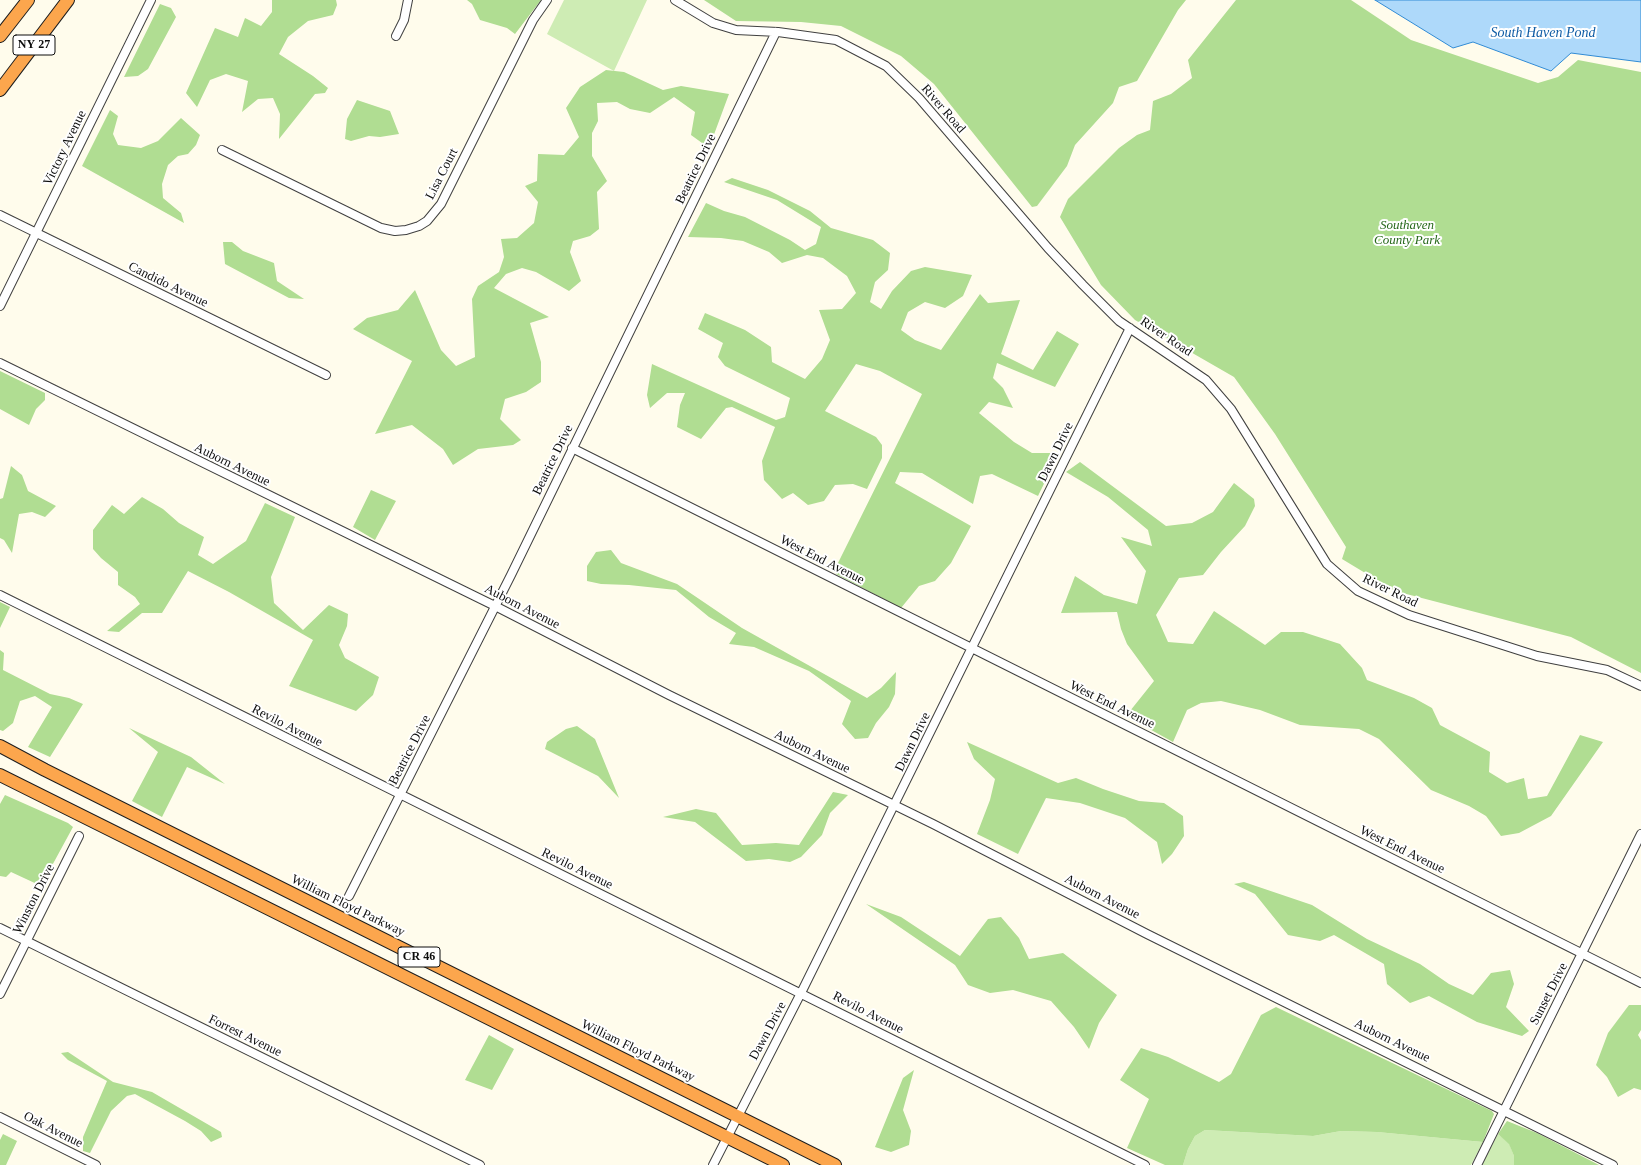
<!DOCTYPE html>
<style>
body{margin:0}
canvas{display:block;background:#fffcec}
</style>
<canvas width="1641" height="1165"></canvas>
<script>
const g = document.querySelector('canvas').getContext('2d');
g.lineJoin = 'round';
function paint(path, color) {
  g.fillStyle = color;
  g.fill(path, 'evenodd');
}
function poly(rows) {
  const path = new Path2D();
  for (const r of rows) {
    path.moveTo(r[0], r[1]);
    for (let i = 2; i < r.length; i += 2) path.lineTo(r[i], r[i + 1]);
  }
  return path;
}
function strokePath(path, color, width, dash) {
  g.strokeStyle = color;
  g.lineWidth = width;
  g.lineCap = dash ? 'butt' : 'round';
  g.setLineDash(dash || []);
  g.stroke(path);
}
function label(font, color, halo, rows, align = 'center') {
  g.font = font + ' Georgia,serif';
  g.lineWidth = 4;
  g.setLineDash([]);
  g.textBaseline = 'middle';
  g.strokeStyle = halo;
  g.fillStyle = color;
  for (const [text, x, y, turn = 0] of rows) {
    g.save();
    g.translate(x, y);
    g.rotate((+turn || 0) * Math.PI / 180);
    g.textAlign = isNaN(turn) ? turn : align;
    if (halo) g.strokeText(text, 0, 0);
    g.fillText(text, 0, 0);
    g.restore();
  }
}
const green = poly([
 [564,0,647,0,614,71,547,34],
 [1205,1130,1313,1136,1341,1131,1377,1132,1483,1142,1471,1165,1183,1165,1188,1149,1195,1136],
 [1498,1134,1509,1143,1514,1156,1514,1165,1482,1165]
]);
const forest = poly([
 [272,0,336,0,337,5,333,15,308,21,288,37,279,54,313,76,328,88,325,93,315,94,279,139,280,114,273,98,258,99,242,112,248,81,226,74,210,80,197,107,186,93,215,28,238,37,245,18,261,26,272,12],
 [467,0,541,0,515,34,507,28,480,20,472,4],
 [704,0,1186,0,1178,10,1137,81,1119,87,1113,103,1075,145,1067,166,1037,206,1032,207,934,84,901,56,841,26,801,22,736,21],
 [1236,0,1351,0,1411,40,1538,83,1558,77,1578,60,1641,72,1641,673,1571,637,1395,591,1342,559,1346,547,1275,434,1234,377,1135,320,1101,285,1060,217,1068,199,1119,148,1137,135,1150,130,1153,101,1171,94,1192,78,1188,60],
 [160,4,171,8,176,17,148,69,138,76,124,77],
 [606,70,624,72,663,90,681,86,729,94,709,148,691,135,695,112,674,97,650,113,630,109,617,102,597,103,598,121,592,133,592,156,607,181,597,192,599,229,590,236,573,241,570,252,581,281,569,291,536,272,522,268,506,274,494,288,549,317,530,323,541,362,541,382,526,392,505,399,500,419,521,440,513,445,478,449,453,465,443,449,412,425,375,434,412,361,353,329,367,318,398,310,415,290,441,350,456,366,475,357,472,299,478,286,499,272,504,257,501,239,517,238,534,223,538,202,525,186,537,181,538,154,564,155,579,137,566,108,580,87],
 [357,100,390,111,399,134,380,137,369,136,351,141,345,139,347,119],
 [110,110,118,116,113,134,118,145,141,148,158,141,181,118,200,135,196,145,188,154,178,156,168,165,162,184,163,198,181,213,184,223,82,166],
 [732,178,768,190,810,211,831,228,873,240,890,253,888,270,875,282,870,302,881,309,892,291,911,271,925,267,972,275,963,296,945,308,925,302,908,312,901,330,915,340,941,350,980,294,988,303,1020,300,1001,354,1033,370,1057,331,1079,344,1055,387,997,363,993,378,1003,388,1013,408,989,402,979,413,1014,442,1032,453,1059,453,1038,496,992,474,980,476,973,504,922,473,900,472,895,483,971,526,951,563,935,581,919,586,901,608,836,574,835,569,922,394,880,371,856,364,825,411,876,437,882,445,882,458,867,489,853,484,835,485,824,501,808,505,793,493,782,499,764,480,762,461,775,427,732,407,726,408,701,439,677,427,680,405,685,393,667,393,650,408,647,395,652,364,776,420,785,417,790,398,725,366,718,357,723,343,698,329,705,313,745,330,771,347,772,362,805,379,822,359,830,340,819,310,842,309,856,293,847,276,823,258,807,255,782,263,769,252,743,241,721,238,688,237,706,203,724,211,745,217,790,240,805,250,816,244,821,227,777,200,724,182],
 [223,242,232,242,243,251,274,263,277,281,304,299,289,298,225,264],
 [0,371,45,393,45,400,36,409,29,425,0,409],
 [1080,462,1166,526,1192,523,1213,512,1234,483,1254,499,1255,506,1245,526,1221,552,1203,575,1179,578,1156,615,1168,642,1193,644,1214,611,1265,645,1281,632,1303,632,1340,644,1362,668,1367,680,1414,698,1432,708,1440,725,1490,752,1489,772,1507,783,1524,778,1528,799,1547,796,1580,735,1603,742,1551,816,1519,833,1501,836,1486,816,1469,806,1431,790,1379,739,1359,729,1300,725,1260,710,1221,701,1201,703,1187,710,1173,742,1126,716,1154,681,1127,644,1121,629,1117,612,1061,613,1075,576,1104,595,1137,604,1146,571,1121,537,1152,546,1148,530,1108,497,1066,472],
 [11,466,22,475,28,491,56,506,45,517,32,512,19,514,12,553,4,540,0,538,0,499,3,498],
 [371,490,396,501,375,540,353,527],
 [142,497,163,509,179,523,204,537,198,555,213,564,246,541,265,503,295,517,271,577,274,603,303,630,329,605,348,614,347,626,339,645,345,658,379,677,373,695,356,711,289,686,313,640,229,592,188,571,162,613,142,613,119,632,107,631,140,604,135,597,118,585,118,572,101,558,93,549,93,530,112,505,124,514],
 [611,550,621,563,677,584,742,628,867,698,881,688,896,672,895,694,889,707,876,723,868,738,855,739,842,724,851,701,809,671,754,647,729,644,736,633,709,617,676,590,629,585,601,584,587,581,587,566,596,552],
 [0,602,10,607,0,628],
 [0,650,4,653,3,670,50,694,69,698,83,704,50,757,28,747,52,707,35,696,20,701,13,723,3,731,0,730],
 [577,726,595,739,619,798,598,776,545,749,547,742,566,729],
 [129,728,191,757,225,784,187,767,162,817,132,801,158,752],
 [967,742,1058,783,1076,778,1103,789,1139,801,1164,803,1183,816,1184,836,1172,854,1162,864,1157,842,1125,818,1080,803,1046,798,1018,854,977,834,990,800,995,779,974,759],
 [833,792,848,795,830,813,822,835,801,857,790,862,769,859,746,861,695,822,663,817,696,809,716,813,742,845,776,843,799,845],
 [5,795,68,823,73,827,42,884,39,885,11,872,6,877,0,876,0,804],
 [1244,882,1312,905,1367,939,1420,964,1449,984,1473,995,1491,973,1510,970,1514,984,1506,1007,1529,1031,1522,1036,1477,1022,1429,996,1410,1003,1387,984,1384,964,1334,935,1320,941,1288,935,1255,894,1234,884],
 [866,904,901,917,960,956,988,919,1001,917,1019,938,1029,959,1063,953,1117,995,1099,1023,1089,1049,1074,1027,1051,1001,1013,990,990,993,968,985,955,965],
 [1629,1005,1641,1005,1641,1030,1638,1035,1641,1040,1641,1090,1634,1088,1618,1097,1607,1077,1596,1065,1608,1033],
 [1276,1007,1492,1111,1494,1114,1483,1142,1377,1132,1341,1131,1313,1136,1205,1130,1195,1136,1188,1149,1183,1165,1165,1165,1127,1148,1149,1099,1120,1080,1141,1048,1168,1057,1219,1082,1231,1074,1261,1015],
 [489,1035,514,1049,492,1090,465,1080],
 [68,1052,113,1082,152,1092,221,1132,222,1137,211,1142,201,1131,185,1121,135,1094,127,1096,111,1111,90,1153,83,1151,83,1137,107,1081,68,1060,61,1053],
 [914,1070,903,1110,911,1131,909,1145,891,1152,875,1147,903,1078],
 [1507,1121,1537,1133,1599,1165,1514,1165,1514,1156,1509,1144,1498,1134],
 [3,1134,17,1141,6,1165,0,1165,0,1140]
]);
const water = poly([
 [1375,0,1641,0,1641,62,1571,53,1551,71,1473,42,1453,48,1375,0]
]);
const minor = poly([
 [675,0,713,23,736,30,778,32,836,40,886,66,919,98,1048,248,1083,285,1119,321,1206,380,1231,409,1327,564,1358,591,1409,615,1537,656,1607,670,1641,686],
 [396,36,404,20,408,0],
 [222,150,381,228,395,231,406,230,419,226,427,221,441,204,533,20,547,0],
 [0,215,326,375],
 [0,306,151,0],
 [0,363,495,606,669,695,933,824,1147,934,1613,1165],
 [572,448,1641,983],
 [0,595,1145,1165],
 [349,896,511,575,776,32],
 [0,928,480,1165],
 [0,994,79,836],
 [0,1117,96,1165],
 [713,1165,801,993,1130,328],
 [1477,1165,1641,834]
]);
const highway = poly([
 [0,36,28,0],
 [0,90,68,0],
 [0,746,45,770,835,1165],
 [0,775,783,1165]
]);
const shields = [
 [34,45,42],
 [419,957,42]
];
const shieldNames = [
 ["NY 27",34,45],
 ["CR 46",419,957]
];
const streetNames = [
 ["River Road",943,109,49],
 ["Victory Avenue",65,148,-64],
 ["Beatrice Drive",696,169,-64],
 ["Lisa Court",442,174,-63],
 ["Candido Avenue",168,285,26],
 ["River Road",1166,337,34],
 ["Dawn Drive",1056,452,-64],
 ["Beatrice Drive",553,460,-64],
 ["Auborn Avenue",232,465,26],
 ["West End Avenue",822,560,27],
 ["River Road",1390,591,26],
 ["Auborn Avenue",522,607,27],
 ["West End Avenue",1112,705,26],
 ["Revilo Avenue",287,726,27],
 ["Dawn Drive",913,742,-64],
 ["Beatrice Drive",410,750,-63],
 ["Auborn Avenue",812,752,26],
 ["West End Avenue",1402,850,26],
 ["Revilo Avenue",577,869,26],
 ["Auborn Avenue",1102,897,27],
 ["Winston Drive",34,899,-63],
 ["William Floyd Parkway",348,906,26],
 ["Sunset Drive",1549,994,-63],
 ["Revilo Avenue",868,1013,27],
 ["Dawn Drive",768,1031,-62],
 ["Forrest Avenue",245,1036,26],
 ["Auborn Avenue",1392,1041,26],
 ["William Floyd Parkway",638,1051,26],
 ["Oak Avenue",53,1130,27]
];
const parkNames = [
 ["Southaven",1407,226],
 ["County Park",1407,241]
];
const waterNames = [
 ["South Haven Pond",1543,33]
];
paint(green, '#ceecb4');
paint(forest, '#b0dd92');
paint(water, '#aed9fa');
strokePath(water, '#318bd5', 1);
strokePath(minor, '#404040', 10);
strokePath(highway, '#1e1e1e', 14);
strokePath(minor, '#fff', 8);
strokePath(highway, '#fca64d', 12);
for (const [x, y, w] of shields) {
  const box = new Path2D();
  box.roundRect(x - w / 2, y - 10, w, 20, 3);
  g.fillStyle = '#fff';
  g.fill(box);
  strokePath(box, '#0d0d0d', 1);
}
label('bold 12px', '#0d0d0d', null, shieldNames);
label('13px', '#0d0d0d', '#fff', streetNames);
label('italic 13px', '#26681a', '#fff', parkNames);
label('italic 14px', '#0f5ca5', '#fff', waterNames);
</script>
